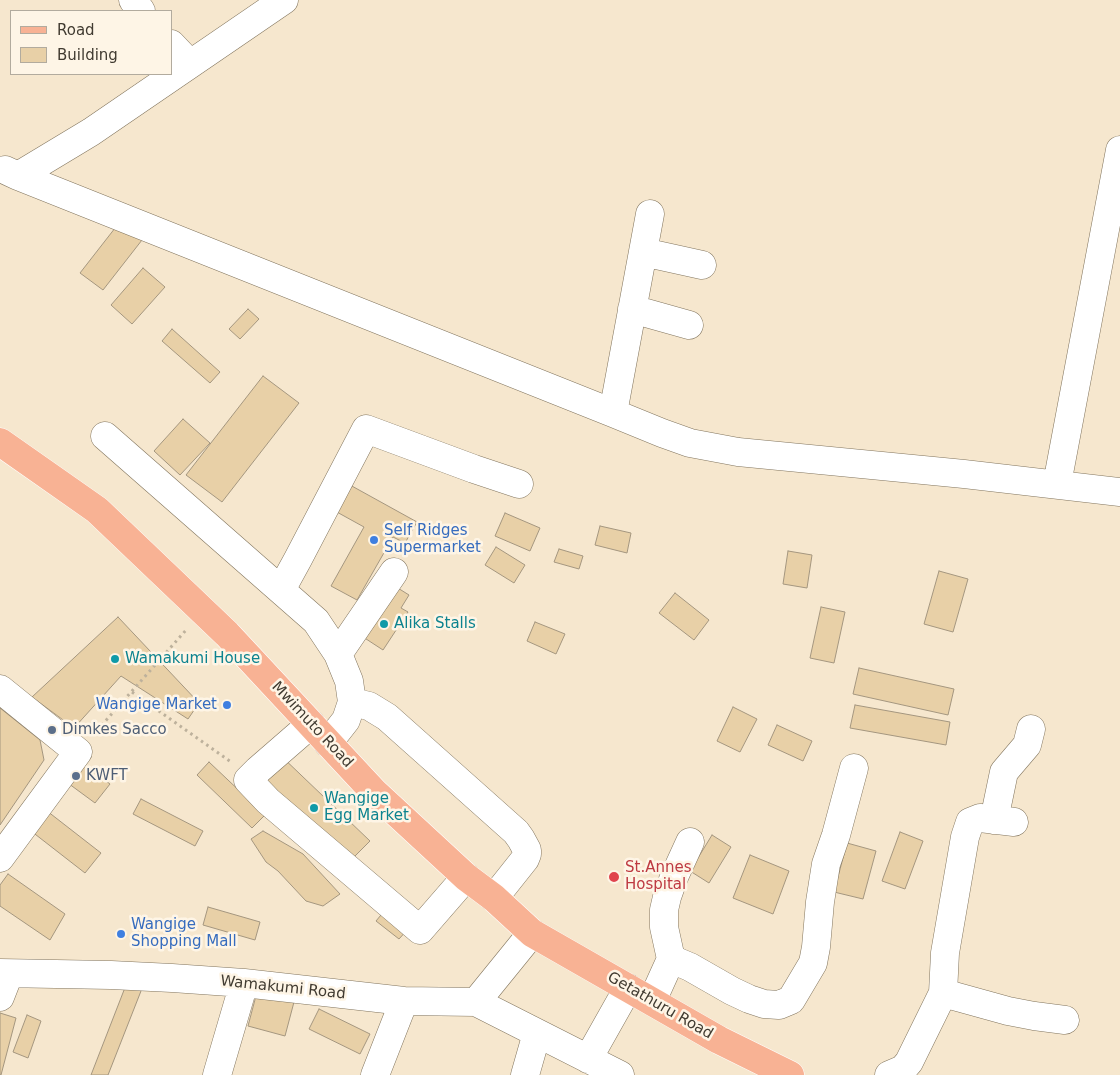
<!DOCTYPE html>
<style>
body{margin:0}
#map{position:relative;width:1120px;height:1075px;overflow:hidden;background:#f6e7ce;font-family:"DejaVu Sans",sans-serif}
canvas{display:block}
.legend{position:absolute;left:10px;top:10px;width:162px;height:65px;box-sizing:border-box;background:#fef5e6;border:1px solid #b2ab9e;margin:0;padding:6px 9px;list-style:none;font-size:15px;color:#413b31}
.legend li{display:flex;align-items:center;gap:10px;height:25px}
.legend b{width:25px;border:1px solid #b2ab9e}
</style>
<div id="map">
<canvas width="1120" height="1075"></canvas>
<ul class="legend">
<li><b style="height:6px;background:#f8b294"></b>Road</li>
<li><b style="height:14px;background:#e8d0a7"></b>Building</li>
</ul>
</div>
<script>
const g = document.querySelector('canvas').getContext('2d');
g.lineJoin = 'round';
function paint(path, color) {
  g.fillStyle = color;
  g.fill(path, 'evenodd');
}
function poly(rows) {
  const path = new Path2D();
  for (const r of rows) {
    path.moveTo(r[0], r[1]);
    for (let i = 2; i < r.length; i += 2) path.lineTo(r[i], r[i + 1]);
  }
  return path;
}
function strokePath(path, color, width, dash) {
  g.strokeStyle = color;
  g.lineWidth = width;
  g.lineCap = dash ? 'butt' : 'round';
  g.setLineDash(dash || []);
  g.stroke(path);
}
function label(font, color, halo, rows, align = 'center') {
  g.font = font + ' "DejaVu Sans",sans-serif';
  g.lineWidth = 5;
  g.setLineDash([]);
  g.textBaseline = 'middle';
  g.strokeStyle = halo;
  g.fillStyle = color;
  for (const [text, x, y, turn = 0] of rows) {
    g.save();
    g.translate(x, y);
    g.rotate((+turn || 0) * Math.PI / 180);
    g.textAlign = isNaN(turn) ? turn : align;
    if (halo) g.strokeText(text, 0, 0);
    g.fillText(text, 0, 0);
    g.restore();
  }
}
const building = poly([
 [119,223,142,240,103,290,80,273,119,223],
 [143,268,165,287,132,324,111,305,143,268],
 [248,309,259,319,240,339,229,329,248,309],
 [172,329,220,372,210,383,162,341,172,329],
 [263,376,299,403,222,502,186,475,263,376],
 [183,419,210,443,180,475,154,451,183,419],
 [350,485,417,522,405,543,393,537,357,600,331,586,364,527,335,511,350,485],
 [505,513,540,528,530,551,495,536,505,513],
 [600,526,631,533,627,553,595,545,600,526],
 [496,547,525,565,514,583,485,565,496,547],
 [559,549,583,556,579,569,554,562,559,549],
 [788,551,812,555,807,588,783,584,788,551],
 [939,571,968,579,953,632,924,624,939,571],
 [393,585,409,595,401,608,408,612,383,650,360,635,393,585],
 [675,593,709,620,694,640,659,613,675,593],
 [821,607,845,612,834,663,810,658,821,607],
 [118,617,199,703,188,719,121,676,74,728,32,697,118,617],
 [535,622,565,634,556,654,527,641,535,622],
 [859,668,954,689,948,715,853,694,859,668],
 [855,705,950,722,946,745,850,728,855,705],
 [733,707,757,719,740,752,717,741,733,707],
 [0,708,40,740,44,760,0,825,0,708],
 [777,725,812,741,803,761,768,745,777,725],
 [278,753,370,841,349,862,258,775,278,753],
 [76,759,110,784,95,803,61,778,76,759],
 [209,762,265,815,252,828,197,775,209,762],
 [141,799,203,831,195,846,133,814,141,799],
 [47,811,101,853,85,873,31,831,47,811],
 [263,831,303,854,340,894,323,906,306,901,278,871,266,862,251,839,263,831],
 [900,832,923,841,905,889,882,881,900,832],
 [712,835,731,847,709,883,690,871,712,835],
 [847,843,876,851,863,899,834,892,847,843],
 [750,855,789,871,773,914,733,898,750,855],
 [8,874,65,914,50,940,0,906,0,885,8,874],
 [208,907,260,922,255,940,203,925,208,907],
 [386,909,408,929,399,939,376,921,386,909],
 [126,985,141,991,108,1075,91,1075,126,985],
 [257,992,294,1002,285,1036,248,1026,257,992],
 [319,1009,370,1034,360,1054,309,1029,319,1009],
 [0,1013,16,1018,1,1075,0,1075,0,1013],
 [27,1015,41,1021,28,1058,13,1052,27,1015]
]);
const path = poly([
 [132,692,231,762],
 [93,735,187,629]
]);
const minor = poly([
 [133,0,141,11],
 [171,44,190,64],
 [5,170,18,176,91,132,284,0],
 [18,176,613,413,662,433,690,443,738,452,964,474,1120,492],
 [643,252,702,265],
 [632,309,689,325],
 [613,413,650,214],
 [105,436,316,621,338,654,349,681,352,702,346,720,328,743],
 [1057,484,1120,150],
 [281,590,298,559,366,429,474,469,519,484],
 [338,654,394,572],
 [0,689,78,752,0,858],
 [352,702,369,706,387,717,516,832,521,839,527,850,527,854,525,859,494,898],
 [311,724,258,770,248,780,268,801,420,930,466,877],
 [994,820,1004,772,1027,745,1031,729],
 [671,959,690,967,732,991,749,999,764,1004,779,1005,791,1000,813,963,816,947,820,902,826,864,836,835,854,768],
 [0,973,111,975,172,978,244,983,404,1001,476,1002,532,933],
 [943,993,1008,1011,1034,1016,1065,1020],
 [0,997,9,974],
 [652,1001,671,959,664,927,664,910,667,897,674,877,690,842],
 [476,1002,620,1075],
 [588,1059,628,988],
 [217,1075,244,983],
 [375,1075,404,1001],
 [525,1075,537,1033],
 [889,1075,903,1069,909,1062,943,993,945,953,965,837,970,822,980,818,1014,822]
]);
const major = poly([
 [0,442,97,510,227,634,374,792,466,877,494,898,532,933,719,1040,790,1075]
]);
const markers = [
 [374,540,5,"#3f7fe0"],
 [384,624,5,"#0f9aa8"],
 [115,659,5,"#0f9aa8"],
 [227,705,5,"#3f7fe0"],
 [52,730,5,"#5c6f8a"],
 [76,776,5,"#5c6f8a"],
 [314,808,5,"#0f9aa8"],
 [614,877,6,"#e0444e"],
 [121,934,5,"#3f7fe0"]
];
const shopNames = [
 ["Self Ridges",384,531],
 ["Supermarket",384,548],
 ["Wangige Market",217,705,"right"],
 ["Wangige",131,925],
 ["Shopping Mall",131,942]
];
const cultureNames = [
 ["Alika Stalls",394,624],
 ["Wamakumi House",125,659],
 ["Wangige",324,799],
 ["Egg Market",324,816]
];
const streetNames = [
 ["Mwimuto Road",312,725,47],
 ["Wamakumi Road",283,988,6],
 ["Getathuru Road",660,1006,30]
];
const serviceNames = [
 ["Dimkes Sacco",62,730],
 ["KWFT",86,776]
];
const healthNames = [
 ["St.Annes",625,868],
 ["Hospital",625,885]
];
paint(building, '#e8d0a7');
strokePath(building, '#a4967f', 1);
strokePath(minor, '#82755e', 29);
strokePath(major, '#fff', 29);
strokePath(path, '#bdb19c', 3, [2.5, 4]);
strokePath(minor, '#fff', 28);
strokePath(major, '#f8b294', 28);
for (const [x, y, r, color] of markers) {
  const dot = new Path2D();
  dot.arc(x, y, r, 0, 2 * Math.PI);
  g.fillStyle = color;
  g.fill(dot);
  strokePath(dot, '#fef5e6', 2);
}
label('15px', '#366cbe', '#fef5e6', shopNames, 'left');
label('15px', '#0d838f', '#fef5e6', cultureNames, 'left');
label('15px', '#413b31', '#fef5e6', streetNames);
label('15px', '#4e5e75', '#fef5e6', serviceNames, 'left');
label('15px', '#be3a42', '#fef5e6', healthNames, 'left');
</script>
